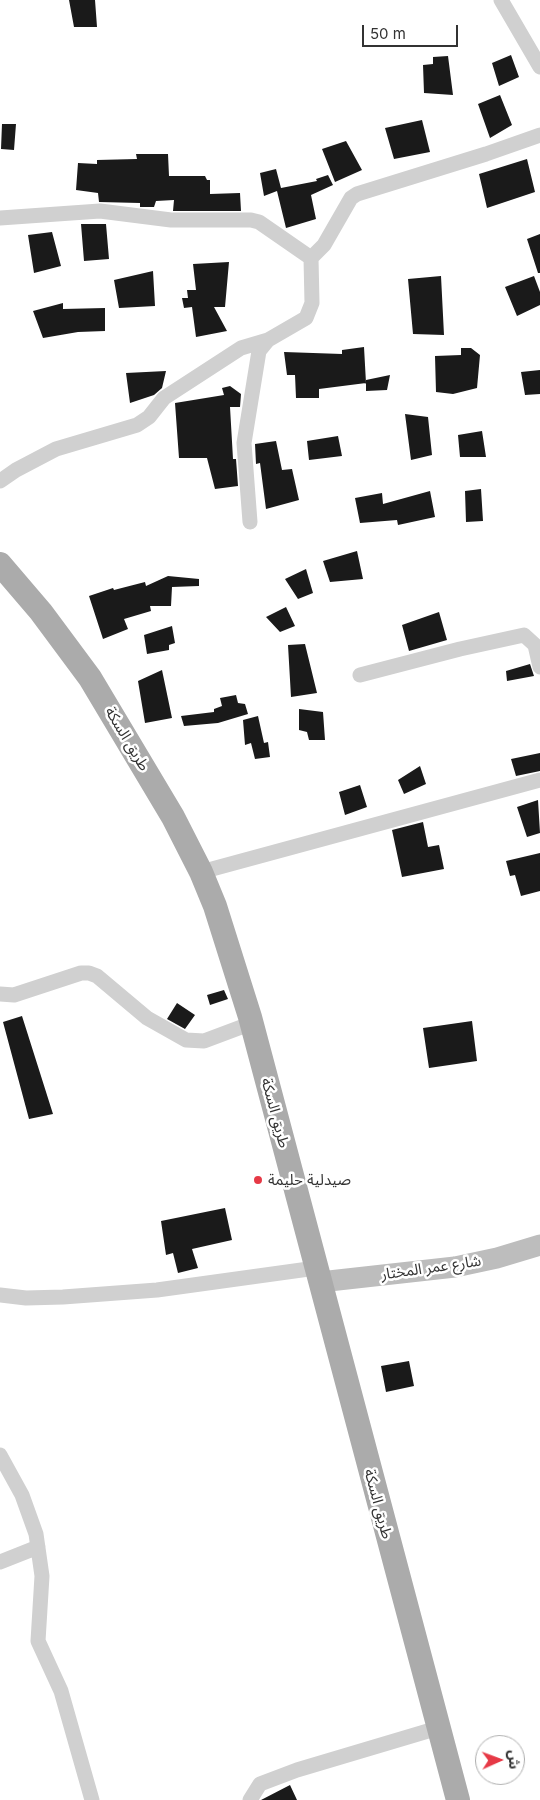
<!DOCTYPE html>
<meta charset="utf-8">
<style>
body{margin:0}
#map{position:relative;width:540px;height:1800px;overflow:hidden;background:#fff;font-family:Inter,"Noto Sans Arabic",sans-serif}
canvas{display:block}
.north{position:absolute;left:475px;top:1735px;width:50px;height:50px;box-sizing:border-box;background:#fff;border:1px solid #adadad;border-radius:50%;rotate:88deg;font-size:14px;font-weight:700;line-height:20px;text-align:center;color:#333}
.north::after{content:'';display:block;margin:auto;width:18px;height:22px;background:#e63946;clip-path:polygon(50% 0,100% 100%,50% 72%,0 100%)}
.scale{position:absolute;left:362px;top:25px;width:96px;height:22px;box-sizing:border-box;border:2px solid #333;border-top:0;padding-left:6px;font-size:15px;line-height:18px;white-space:nowrap;color:#333;-webkit-text-stroke:4px #fff;paint-order:stroke}
</style>
<div id="map">
<canvas width="540" height="1800"></canvas>
<div class="north">ش</div>
<div class="scale">50 m</div>
</div>
<script>
const g = document.querySelector('canvas').getContext('2d');
g.lineJoin = 'round';
function paint(path, color) {
  g.fillStyle = color;
  g.fill(path, 'evenodd');
}
function poly(rows) {
  const path = new Path2D();
  for (const r of rows) {
    path.moveTo(r[0], r[1]);
    for (let i = 2; i < r.length; i += 2) path.lineTo(r[i], r[i + 1]);
  }
  return path;
}
function strokePath(path, color, width, dash) {
  g.strokeStyle = color;
  g.lineWidth = width;
  g.lineCap = dash ? 'butt' : 'round';
  g.setLineDash(dash || []);
  g.stroke(path);
}
function label(font, color, halo, rows, align = 'center') {
  g.font = font + ' Inter,"Noto Sans Arabic",sans-serif';
  g.lineWidth = 5;
  g.setLineDash([]);
  g.textBaseline = 'middle';
  g.strokeStyle = halo;
  g.fillStyle = color;
  for (const [text, x, y, turn = 0] of rows) {
    g.save();
    g.translate(x, y);
    g.rotate((+turn || 0) * Math.PI / 180);
    g.textAlign = isNaN(turn) ? turn : align;
    if (halo) g.strokeText(text, 0, 0);
    g.fillText(text, 0, 0);
    g.restore();
  }
}
const building = poly([
 [69,0,95,0,97,27,74,27],
 [511,55,519,77,499,86,492,63],
 [448,56,453,95,424,93,423,65,433,64,433,57],
 [500,95,512,125,490,138,478,104],
 [422,120,430,152,394,159,385,128],
 [2,124,16,124,14,150,1,149],
 [346,141,362,170,335,182,322,149],
 [136,154,168,154,169,176,205,176,207,180,210,180,210,194,240,193,241,211,173,211,174,200,156,201,154,207,140,207,140,203,99,202,98,193,76,190,78,163,97,164,97,160,137,159],
 [527,159,535,192,487,208,479,174],
 [276,169,281,188,317,181,316,179,328,175,333,185,311,195,316,219,286,228,277,191,264,196,260,173],
 [81,224,106,224,109,259,84,261],
 [52,232,61,266,34,273,28,235],
 [540,234,540,273,538,273,527,239],
 [229,262,225,307,214,307,227,331,196,337,192,307,184,308,182,298,188,298,187,290,196,290,193,264],
 [153,271,155,306,119,308,114,280],
 [441,276,444,335,413,334,408,279],
 [534,276,540,292,540,305,517,316,505,287],
 [63,303,63,309,105,308,105,331,78,332,43,338,33,311],
 [364,347,366,383,319,389,319,398,296,398,295,375,287,375,284,352,342,354,342,350],
 [461,348,471,348,480,355,477,388,453,394,436,392,435,356,461,355],
 [540,370,540,394,525,395,521,372],
 [166,371,162,388,154,395,130,403,126,373],
 [390,375,387,390,366,391,366,380],
 [230,386,241,394,240,407,230,407,233,459,236,459,238,486,215,489,207,458,179,458,175,403,224,395,222,388],
 [405,414,428,417,432,455,411,460],
 [482,431,486,457,460,457,458,435],
 [338,436,342,456,309,460,307,441],
 [276,441,282,470,292,469,299,500,266,509,260,463,256,464,255,444],
 [481,489,483,521,466,522,465,491],
 [430,491,435,517,398,525,397,520,360,523,355,498,382,493,383,504],
 [357,551,363,579,330,582,323,561],
 [306,569,313,593,298,599,285,579],
 [168,576,199,579,199,586,172,587,171,606,150,606,151,611,124,619,128,629,103,639,89,596,113,588,114,590,145,582,146,586],
 [286,607,295,626,280,632,266,617],
 [439,612,447,640,409,651,402,625],
 [172,626,175,643,169,645,169,650,147,654,144,635],
 [305,644,317,693,291,697,288,645],
 [530,664,534,676,507,681,506,671],
 [162,670,172,718,145,723,138,681],
 [236,695,238,703,245,704,248,714,218,723,184,726,181,716,214,712,214,709,222,706,220,698],
 [299,709,323,712,325,740,309,740,307,732,299,730],
 [258,716,264,743,268,742,270,757,255,759,251,743,245,745,243,720],
 [540,753,540,771,516,776,511,759],
 [420,766,426,784,404,794,398,780],
 [360,785,367,807,345,815,339,792],
 [538,800,540,833,527,837,517,807],
 [423,822,428,847,439,845,444,869,402,877,392,830],
 [540,853,540,891,521,896,515,875,510,876,506,861],
 [224,990,228,999,210,1005,207,995],
 [177,1003,195,1015,185,1029,167,1019],
 [22,1016,53,1114,29,1119,3,1022],
 [472,1021,477,1061,429,1068,423,1028],
 [225,1208,232,1240,192,1249,198,1268,178,1273,173,1253,166,1255,161,1221],
 [409,1361,414,1386,386,1392,381,1366],
 [290,1785,297,1800,261,1800]
]);
const street = poly([
 [501,0,540,67],
 [0,218,100,211,171,220,251,220,259,222,311,258],
 [0,481,16,470,56,449,137,425,149,417,164,398,241,348,268,340],
 [250,522,244,443,259,351,268,340,306,318,312,303,311,258,324,245,351,198,357,194,486,154,540,135],
 [360,675,460,649,524,635,535,645,540,667],
 [201,872,540,780],
 [0,994,14,995,81,973,89,973,97,976,147,1018,186,1040,204,1041,252,1023],
 [0,1295,26,1298,63,1297,157,1290,316,1268],
 [0,1455,22,1495,36,1534,42,1576,38,1641,61,1691,92,1800],
 [0,1562,38,1547],
 [250,1800,260,1784,297,1770,438,1728]
]);
const secondary = poly([
 [320,1282,455,1267,497,1258,540,1245]
]);
const primary = poly([
 [0,564,41,612,90,678,173,817,201,872,215,906,250,1017,458,1800]
]);
const markers = [
 [258,1180,5,"#e63946"]
];
const streetNames = [
 ["طريق السكة",127,739,59],
 ["طريق السكة",275,1113,75],
 ["شارع عمر المختار",431,1268,-8],
 ["طريق السكة",378,1504,75]
];
const poiNames = [
 ["صيدلية حليمة",268,1180]
];
paint(building, '#1a1a1a');
strokePath(street, '#d0d0d0', 15);
strokePath(secondary, '#bdbdbd', 21);
strokePath(primary, '#ababab', 24);
for (const [x, y, r, color] of markers) {
  const dot = new Path2D();
  dot.arc(x, y, r, 0, 2 * Math.PI);
  g.fillStyle = color;
  g.fill(dot);
  strokePath(dot, '#fff', 2);
}
label('15px', '#333', '#fff', streetNames);
label('15px', '#333', '#fff', poiNames, 'left');
</script>
